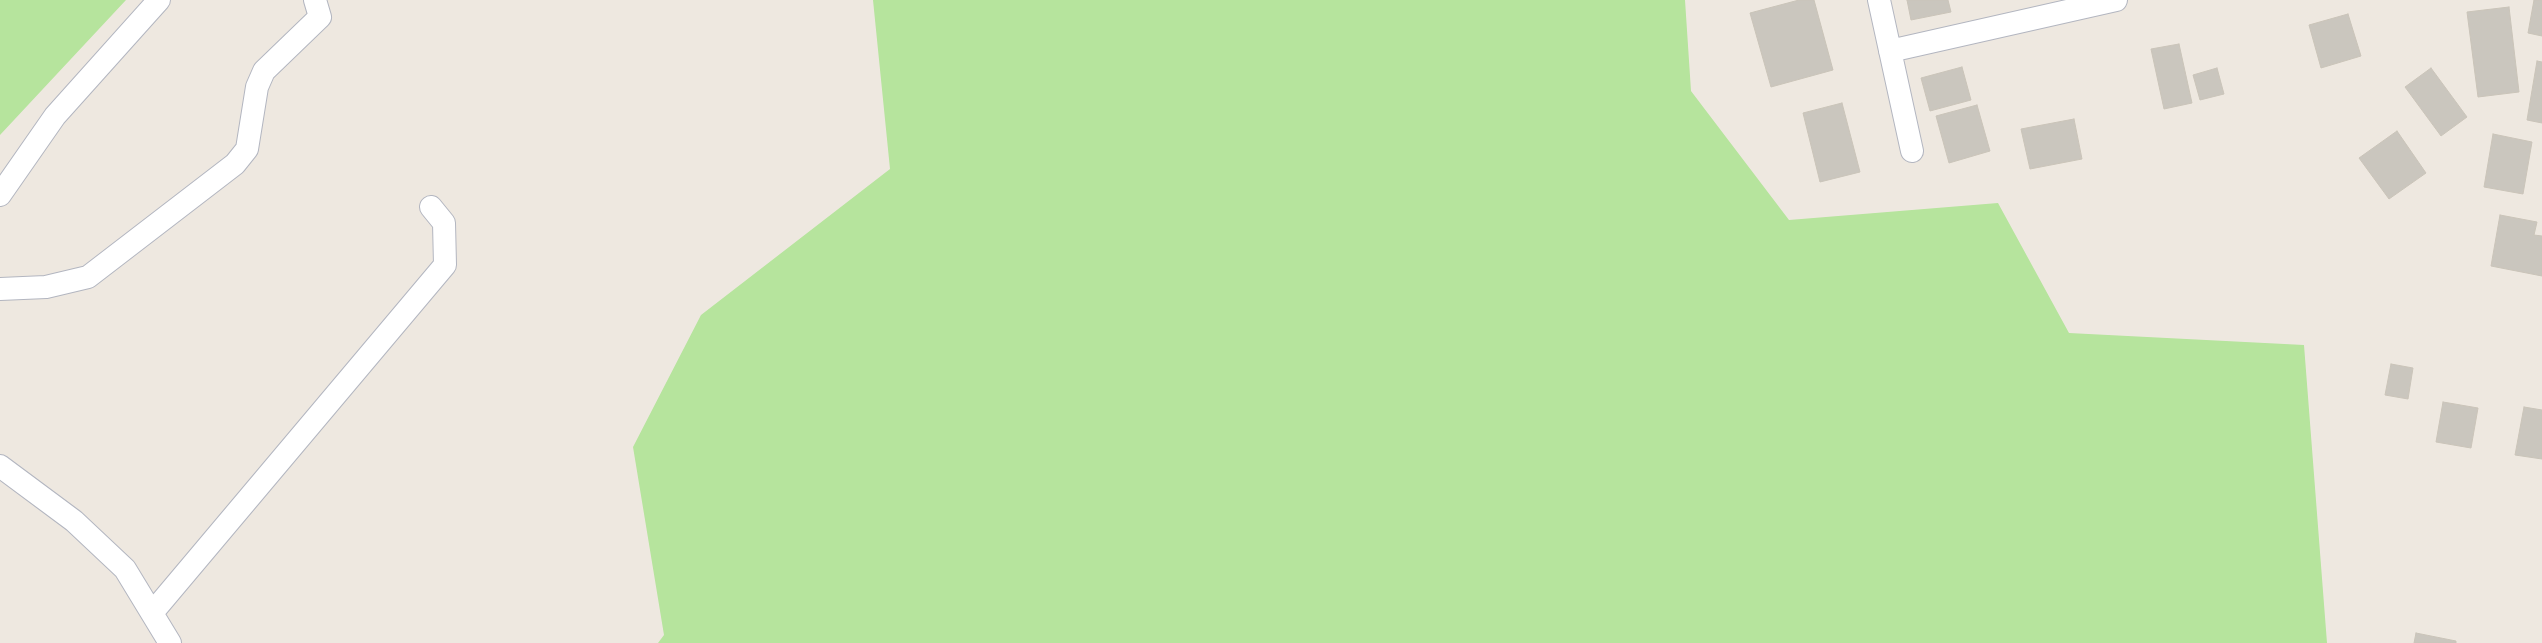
<!DOCTYPE html>
<style>
body{margin:0}
canvas{display:block;background:#eee8e0}
</style>
<canvas width="2542" height="643"></canvas>
<script>
const g = document.querySelector('canvas').getContext('2d');
g.lineJoin = 'round';
function paint(path, color) {
  g.fillStyle = color;
  g.fill(path, 'evenodd');
}
function poly(rows) {
  const path = new Path2D();
  for (const r of rows) {
    path.moveTo(r[0], r[1]);
    for (let i = 2; i < r.length; i += 2) path.lineTo(r[i], r[i + 1]);
  }
  return path;
}
function strokePath(path, color, width, dash) {
  g.strokeStyle = color;
  g.lineWidth = width;
  g.lineCap = dash ? 'butt' : 'round';
  g.setLineDash(dash || []);
  g.stroke(path);
}
const green = poly([
 [0,0,126,0,0,135],
 [873,0,1685,0,1691,91,1789,220,1998,203,2069,333,2304,345,2327,643,658,643,664,635,633,447,701,315,890,169]
]);
const building = poly([
 [1799,0,1814,0,1833,70,1771,87,1750,13,1799,0],
 [1907,0,1948,0,1951,12,1911,20,1907,0],
 [2534,0,2542,0,2542,36,2528,33,2534,0],
 [2509,7,2519,92,2478,97,2467,12,2509,7],
 [2348,14,2361,56,2321,68,2309,25,2348,14],
 [2179,44,2192,103,2164,109,2151,49,2179,44],
 [2537,61,2542,62,2542,123,2527,120,2537,61],
 [1962,67,1971,100,1930,111,1921,78,1962,67],
 [2217,68,2224,94,2200,100,2193,75,2217,68],
 [2431,68,2467,117,2441,136,2405,87,2431,68],
 [1842,103,1860,172,1820,182,1803,113,1842,103],
 [1977,105,1990,151,1949,163,1936,116,1977,105],
 [2074,119,2082,159,2030,169,2021,129,2074,119],
 [2397,131,2426,173,2389,199,2359,158,2397,131],
 [2493,134,2532,142,2523,194,2484,187,2493,134],
 [2500,215,2537,222,2534,235,2542,236,2542,276,2491,266,2500,215],
 [2391,364,2413,368,2408,399,2385,395,2391,364],
 [2443,402,2478,408,2471,448,2436,442,2443,402],
 [2524,407,2542,410,2542,459,2515,455,2524,407],
 [2416,633,2456,641,2456,643,2414,643,2416,633]
]);
const street = poly([
 [1879,0,1912,151],
 [1890,51,2116,0],
 [0,195,55,116,159,0],
 [0,289,46,287,88,277,235,164,247,149,257,87,264,71,320,17,315,0],
 [0,466,74,521,125,569,170,643],
 [152,613,445,265,444,223,431,207]
]);
paint(green, '#b6e49d');
paint(building, '#cac6be');
strokePath(building, '#cac4b9', 1);
strokePath(street, '#b3b6c0', 24);
strokePath(street, '#fff', 22);
</script>
